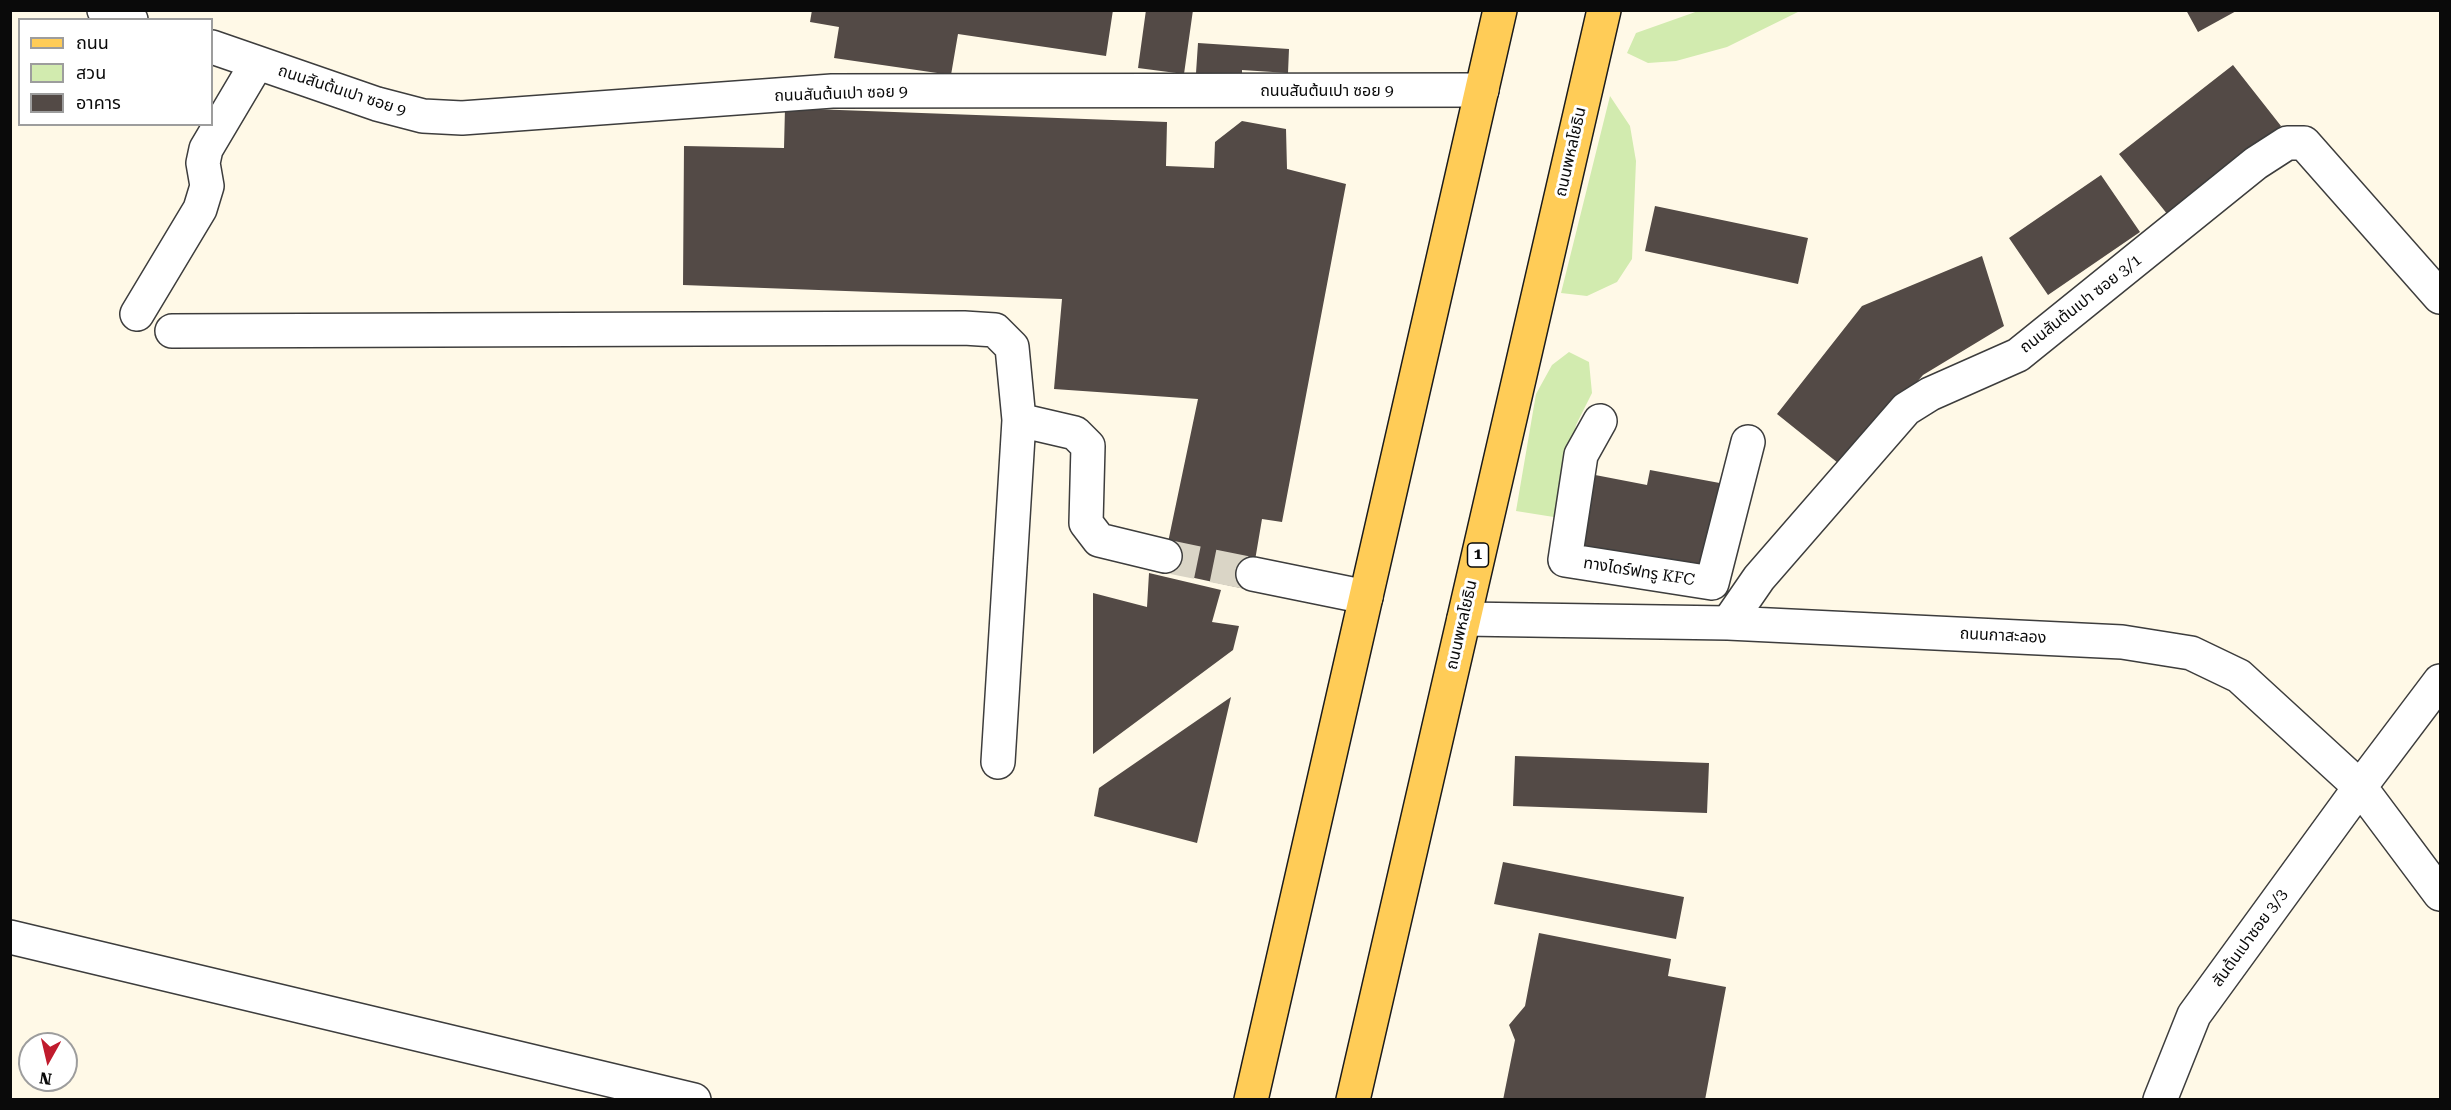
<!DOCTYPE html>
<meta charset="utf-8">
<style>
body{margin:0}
#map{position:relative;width:2451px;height:1110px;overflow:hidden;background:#fff9e7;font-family:"Roboto Serif","Noto Sans Thai",serif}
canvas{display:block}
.frame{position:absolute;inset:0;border:12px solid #0a0a0a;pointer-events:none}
.legend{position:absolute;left:18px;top:18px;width:195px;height:108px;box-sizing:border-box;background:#fff;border:2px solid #9d9d9d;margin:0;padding:8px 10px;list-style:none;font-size:18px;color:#0a0a0a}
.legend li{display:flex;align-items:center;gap:12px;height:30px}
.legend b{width:30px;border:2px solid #9d9d9d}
.north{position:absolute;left:18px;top:1032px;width:60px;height:60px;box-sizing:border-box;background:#fff;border:2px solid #9d9d9d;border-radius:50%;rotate:188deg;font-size:16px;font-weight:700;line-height:24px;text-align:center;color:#0a0a0a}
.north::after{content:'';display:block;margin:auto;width:21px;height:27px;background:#c01b2d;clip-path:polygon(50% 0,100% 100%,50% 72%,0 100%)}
</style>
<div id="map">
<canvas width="2451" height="1110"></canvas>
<div class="frame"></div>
<ul class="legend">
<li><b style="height:8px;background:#ffcc57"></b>ถนน</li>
<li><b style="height:16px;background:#d2ebaf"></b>สวน</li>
<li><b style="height:16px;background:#534a46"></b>อาคาร</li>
</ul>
<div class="north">N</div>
</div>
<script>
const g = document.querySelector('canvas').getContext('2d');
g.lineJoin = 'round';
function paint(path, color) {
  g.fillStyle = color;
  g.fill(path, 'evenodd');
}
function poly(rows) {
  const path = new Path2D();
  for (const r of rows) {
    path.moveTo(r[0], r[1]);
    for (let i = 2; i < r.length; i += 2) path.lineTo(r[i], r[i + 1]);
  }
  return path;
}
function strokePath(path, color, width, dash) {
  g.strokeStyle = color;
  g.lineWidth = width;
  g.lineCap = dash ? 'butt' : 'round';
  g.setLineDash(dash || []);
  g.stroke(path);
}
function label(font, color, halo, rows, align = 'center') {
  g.font = font + ' "Roboto Serif","Noto Sans Thai",serif';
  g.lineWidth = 6;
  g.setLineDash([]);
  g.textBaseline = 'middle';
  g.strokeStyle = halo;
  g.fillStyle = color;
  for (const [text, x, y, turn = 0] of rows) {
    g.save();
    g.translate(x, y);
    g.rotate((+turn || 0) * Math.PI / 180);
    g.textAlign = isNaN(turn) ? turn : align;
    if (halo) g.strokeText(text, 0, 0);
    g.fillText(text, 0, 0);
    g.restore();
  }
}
const green = poly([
 [1701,10,1800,10,1800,11,1727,47,1676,61,1648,63,1627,53,1636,33],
 [1610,96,1630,126,1636,161,1632,259,1617,282,1587,296,1561,293],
 [1569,352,1589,362,1592,393,1576,425,1560,518,1516,511,1536,394,1552,365]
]);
const building = poly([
 [812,10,1113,10,1106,56,958,34,951,75,834,58,839,27,810,22],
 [1146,10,1193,10,1184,74,1138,68],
 [2186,10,2238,10,2198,32],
 [1198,43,1289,49,1288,73,1242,70,1242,76,1196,73],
 [2233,65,2281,126,2168,215,2119,154],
 [785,108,1167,122,1166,166,1214,168,1215,142,1242,121,1286,129,1287,169,1346,184,1282,522,1262,519,1250,590,1162,571,1198,399,1054,389,1062,299,683,285,684,146,784,148],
 [2101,175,2140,232,2048,295,2009,238],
 [1655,206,1808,238,1798,284,1645,251],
 [1982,256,2004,326,1923,375,1843,467,1777,414,1862,306],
 [1650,470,1725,484,1707,577,1576,553,1590,474,1647,485],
 [1149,573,1221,590,1212,622,1239,626,1233,650,1093,754,1093,593,1147,607],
 [1231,697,1197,843,1094,816,1099,788],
 [1515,756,1709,763,1707,813,1513,806],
 [1503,862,1684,897,1676,939,1494,904],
 [1539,933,1671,959,1668,976,1726,987,1705,1100,1503,1100,1515,1040,1509,1025,1525,1006]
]);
const minorTunnel = poly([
 [1165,556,1253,574]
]);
const minor = poly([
 [104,10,131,20],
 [212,47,377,104,423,116,462,118,832,91,1482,90],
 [137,314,200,209,207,186,203,163,206,149,257,63],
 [172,331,964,328,995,330,1012,347,1019,420,1075,433,1088,446,1086,523,1099,540,1165,556],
 [1600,421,1581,455,1565,560,1712,583,1748,442],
 [1253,574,1366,597],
 [1464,619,1728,623,2122,642,2191,653,2239,676,2360,787,2440,894],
 [1728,623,1759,578,1906,409,1930,394,2018,355,2256,163,2287,143,2304,143,2440,297],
 [998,762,1019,420],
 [10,937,694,1100],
 [2160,1100,2194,1015,2360,787,2440,681]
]);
const major = poly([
 [1251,1100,1500,10],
 [1353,1100,1604,10]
]);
const shields = [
 [1478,555,21]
];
const shieldNames = [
 ["1",1478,555]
];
const streetNames = [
 ["ถนนสันต้นเปา ซอย 9",342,91,18],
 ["ถนนสันต้นเปา ซอย 9",1327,91],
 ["ถนนสันต้นเปา ซอย 9",841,94,-2],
 ["ถนนพหลโยธิน",1571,152,-77],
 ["ถนนสันต้นเปา ซอย 3/1",2081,304,-38],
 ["ทางไดร์ฟทรู KFC",1639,572,9],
 ["ถนนพหลโยธิน",1462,625,-77],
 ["ถนนกาสะลอง",2003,636,3],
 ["สันต้นเปาซอย 3/3",2250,938,-54]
];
paint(green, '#d2ebaf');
paint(building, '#534a46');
strokePath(minorTunnel, '#dad5c6', 33, [33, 16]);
strokePath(minor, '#3d3d3d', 36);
strokePath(major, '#1b1b1b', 36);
strokePath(minor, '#fff', 33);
strokePath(major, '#ffcc57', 33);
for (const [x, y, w] of shields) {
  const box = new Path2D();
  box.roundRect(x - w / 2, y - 12, w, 24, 4.5);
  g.fillStyle = '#fff';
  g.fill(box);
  strokePath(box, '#0a0a0a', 1.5);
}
label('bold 15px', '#0a0a0a', null, shieldNames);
label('16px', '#0a0a0a', '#fff', streetNames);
</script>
